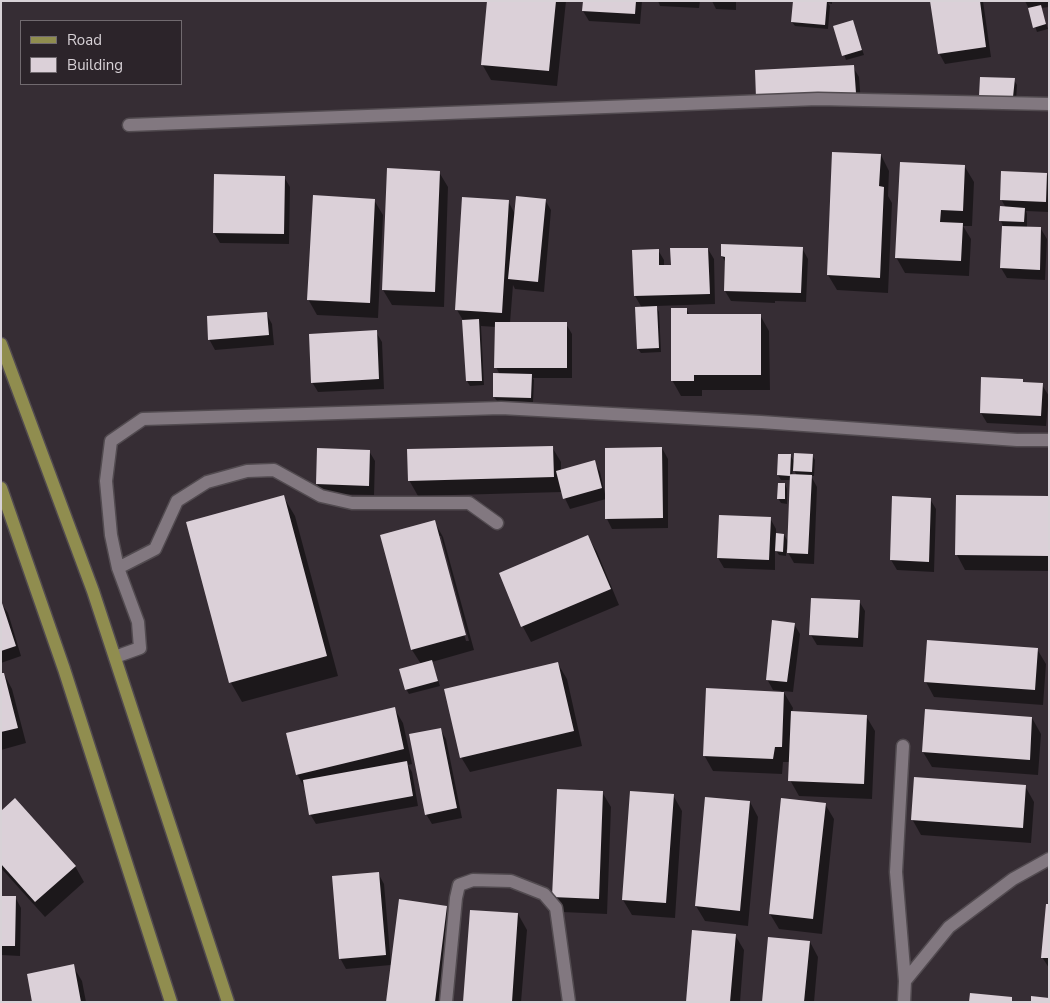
<!DOCTYPE html>
<style>
body{margin:0}
#map{position:relative;width:1050px;height:1003px;overflow:hidden;background:#362d34;font-family:"Nunito Sans",sans-serif}
canvas{display:block}
.frame{position:absolute;inset:0;border:2px solid #d8d2d7;pointer-events:none}
.legend{position:absolute;left:20px;top:20px;width:162px;height:65px;box-sizing:border-box;background:#2c242a;border:1px solid #716a6f;margin:0;padding:6px 9px;list-style:none;font-size:15px;color:#d8d2d7}
.legend li{display:flex;align-items:center;gap:10px;height:25px}
.legend b{width:25px;border:1px solid #716a6f}
</style>
<div id="map">
<canvas width="1050" height="1003"></canvas>
<div class="frame"></div>
<ul class="legend">
<li><b style="height:6px;background:#908d4f"></b>Road</li>
<li><b style="height:14px;background:#dbd0d8"></b>Building</li>
</ul>
</div>
<script>
const g = document.querySelector('canvas').getContext('2d');
g.lineJoin = 'round';
function paint(path, color) {
  g.fillStyle = color;
  g.fill(path, 'evenodd');
}
function poly(rows) {
  const path = new Path2D();
  for (const r of rows) {
    path.moveTo(r[0], r[1]);
    for (let i = 2; i < r.length; i += 2) path.lineTo(r[i], r[i + 1]);
  }
  return path;
}
function strokePath(path, color, width, dash) {
  g.strokeStyle = color;
  g.lineWidth = width;
  g.lineCap = dash ? 'butt' : 'round';
  g.setLineDash(dash || []);
  g.stroke(path);
}
const shadow = poly([
 [488,1,566,1,557,86,491,80,482,64],
 [584,1,642,1,640,24,589,21,583,11],
 [658,1,700,1,699,8,660,6],
 [712,1,736,1,736,10,716,9],
 [794,1,832,1,832,4,828,3,830,6,828,29,795,26,792,22],
 [931,1,983,1,991,57,945,64,939,53],
 [1025,1,1049,1,1049,7,1041,8,1048,29,1037,32,1029,9],
 [853,22,864,55,846,60,835,27],
 [853,67,859,77,861,103,764,108,758,98],
 [1014,80,1017,85,1016,101,983,100,980,96],
 [881,155,889,171,888,196,892,203,888,293,837,290,828,275],
 [965,167,974,182,972,226,963,226,971,239,969,276,905,273,896,257],
 [439,172,448,187,444,307,392,305,383,290],
 [1047,174,1049,178,1049,212,1026,211,1027,214,1027,228,1041,229,1047,239,1045,280,1007,278,1001,268,1003,226,1001,221,1006,208,1001,199],
 [284,177,290,187,289,244,220,243,214,233],
 [374,200,383,215,378,318,317,315,308,299],
 [545,200,551,210,544,292,515,289,513,285,510,323,566,324,572,334,572,378,533,378,534,380,533,402,497,401,494,397,500,375,496,367,496,327,481,326,484,385,470,386,467,381,464,322,457,310,508,201,515,214],
 [802,248,808,259,806,302,775,301,775,303,731,301,725,291,726,263,722,256],
 [708,249,714,259,715,304,656,306,659,312,661,352,641,353,638,349,642,308,635,296,634,251,658,250,664,260,664,266,672,266],
 [687,310,690,316,760,315,769,331,770,390,702,390,702,396,681,396,672,380],
 [266,313,272,324,274,345,215,350,209,339],
 [376,332,382,342,384,389,318,392,312,382],
 [1022,380,1024,384,1042,385,1049,396,1046,426,987,423,981,413],
 [552,447,561,462,561,470,594,462,600,472,605,494,662,448,668,459,668,528,612,529,607,519,606,499,570,509,562,492,418,496,409,480],
 [369,451,375,461,374,495,323,494,317,484],
 [790,455,795,463,812,455,815,460,814,476,811,476,817,487,814,564,794,563,786,549,786,556,779,555,775,549,775,570,724,568,718,558,770,518,776,529,776,535,784,535,789,543,791,480,781,480,778,475],
 [793,468,797,476,792,476],
 [785,484,787,489,787,504,781,503,778,498],
 [283,496,295,516,338,676,242,702,231,683,188,523],
 [1049,498,1049,571,965,570,957,555],
 [930,499,936,509,934,572,897,570,891,560],
 [434,521,443,537,474,650,432,662,440,686,409,694,406,689,421,664,412,650,381,536],
 [438,536,441,536,469,641,466,641],
 [588,537,597,552,619,605,531,642,523,627,501,573],
 [859,601,865,611,863,647,817,645,811,635],
 [1,603,8,613,21,656,1,663],
 [794,624,800,634,793,692,783,691,793,708,792,712,866,716,875,731,872,799,799,796,790,780,791,762,783,762,782,774,713,771,704,755,780,693,781,691,773,690,767,679],
 [1037,649,1046,664,1043,705,934,697,926,682],
 [558,664,567,679,582,746,470,772,461,757],
 [4,674,12,689,26,743,1,750,1,675],
 [394,708,403,723,412,764,408,765,412,772,418,806,316,824,310,814,306,790,297,774],
 [1032,718,1041,734,1038,775,932,767,923,752],
 [440,729,446,739,462,818,432,824,426,814],
 [1025,786,1034,802,1031,843,921,835,912,819],
 [602,792,611,807,607,914,562,912,553,897],
 [673,795,682,811,675,918,632,915,623,900],
 [750,802,758,817,748,926,705,921,696,906],
 [825,804,834,819,822,934,779,929,770,914],
 [1,813,75,866,84,882,45,917,1,868],
 [378,873,384,884,391,965,346,969,340,958],
 [1,897,15,897,21,908,20,956,1,955],
 [1049,906,1049,968,1042,957],
 [446,907,455,922,445,1002,388,1002],
 [518,914,527,930,521,1002,464,1002],
 [735,935,744,950,740,1002,687,1002],
 [810,942,818,957,814,1002,763,1002],
 [73,966,82,981,86,1002,33,1002]
]);
const building = poly([
 [487,1,556,1,549,71,481,65],
 [583,1,636,1,635,14,582,11],
 [793,1,827,1,825,25,791,22],
 [930,1,980,1,986,47,938,54],
 [1041,5,1046,24,1033,28,1028,8],
 [853,20,862,50,842,56,833,26],
 [854,65,856,93,756,98,755,70],
 [980,77,1015,78,1013,97,979,96],
 [832,152,881,154,879,186,884,187,880,278,827,275],
 [900,162,965,165,963,211,941,210,940,222,963,223,961,261,895,258],
 [387,168,440,171,435,292,382,290],
 [1001,171,1047,173,1046,202,1000,200],
 [214,174,285,176,284,234,213,233],
 [313,195,375,199,370,303,307,300],
 [516,196,546,199,538,282,508,279],
 [462,197,509,200,502,313,455,310],
 [1000,206,1025,208,1024,222,999,221],
 [1002,226,1041,227,1040,270,1000,268],
 [721,244,803,247,801,293,724,291,725,257,721,256],
 [670,248,708,248,710,294,634,296,632,250,659,249,659,265,671,265],
 [657,306,659,348,637,349,635,307],
 [671,308,687,308,687,314,761,314,761,375,694,375,694,381,671,381],
 [267,312,269,335,208,340,207,316],
 [479,319,482,381,466,381,462,320],
 [495,322,567,322,567,368,494,368],
 [377,330,379,379,311,383,309,334],
 [493,373,532,374,531,398,493,397],
 [981,377,1023,379,1023,382,1043,383,1041,416,980,413],
 [553,446,554,477,408,481,407,449],
 [662,447,663,518,605,519,605,448],
 [317,448,370,450,369,486,316,484],
 [794,453,813,454,812,472,793,471],
 [778,454,791,454,790,476,777,475],
 [595,460,602,488,563,499,556,471],
 [790,474,812,475,808,554,787,553],
 [778,483,785,483,785,499,777,499],
 [284,495,327,656,229,683,186,522],
 [956,495,1049,496,1049,556,955,555],
 [892,496,931,498,929,562,890,560],
 [719,515,771,517,769,560,717,558],
 [435,520,466,635,411,650,380,535],
 [776,533,784,534,783,552,775,551],
 [588,535,611,589,521,627,499,573],
 [811,598,860,600,858,638,809,635],
 [1,600,16,646,1,651],
 [772,620,795,623,787,682,766,680],
 [927,640,1038,648,1035,690,924,682],
 [432,660,438,681,405,690,399,669],
 [558,662,574,731,460,758,444,689],
 [1,673,4,673,18,728,1,732],
 [706,688,784,692,782,747,775,747,773,759,703,756],
 [395,707,404,749,296,775,286,733],
 [925,709,1032,717,1030,760,922,752],
 [791,711,867,715,864,784,788,781],
 [441,728,457,808,425,815,409,734],
 [407,761,413,796,309,815,303,780],
 [914,777,1026,785,1023,828,911,820],
 [557,789,603,791,599,899,552,897],
 [630,791,674,794,666,903,622,900],
 [705,797,750,801,740,911,695,906],
 [15,798,76,866,35,902,1,864,1,811],
 [781,798,826,803,813,919,769,914],
 [379,872,386,955,339,959,332,876],
 [1,896,16,896,15,946,1,946],
 [399,899,447,906,435,1002,386,1002],
 [1046,904,1049,904,1049,958,1041,958],
 [470,910,518,913,512,1002,463,1002],
 [692,930,736,934,730,1002,686,1002],
 [768,937,810,941,804,1002,762,1002],
 [74,964,81,1002,32,1002,27,974],
 [970,993,1012,997,1012,1002,969,1002],
 [1031,996,1049,998,1049,1002,1031,1002]
]);
const minor = poly([
 [129,125,818,99,1049,104],
 [118,568,155,549,177,501,207,482,247,471,274,470,321,496,352,503,469,503,497,523],
 [115,657,140,648,138,622,118,568,111,535,106,481,111,441,143,419,501,408,761,422,1017,440,1049,440],
 [903,746,896,872,905,981,904,1002],
 [905,981,949,927,1013,879,1049,859],
 [446,1002,456,898,459,885,473,880,511,881,544,894,556,908,569,1002]
]);
const major = poly([
 [1,344,93,591,228,1002],
 [1,488,64,669,171,1002]
]);
paint(shadow, '#0007');
paint(building, '#dbd0d8');
strokePath(minor, '#524b50', 15);
strokePath(major, '#524b50', 15);
strokePath(minor, '#827880', 12);
strokePath(major, '#908d4f', 12);
</script>
